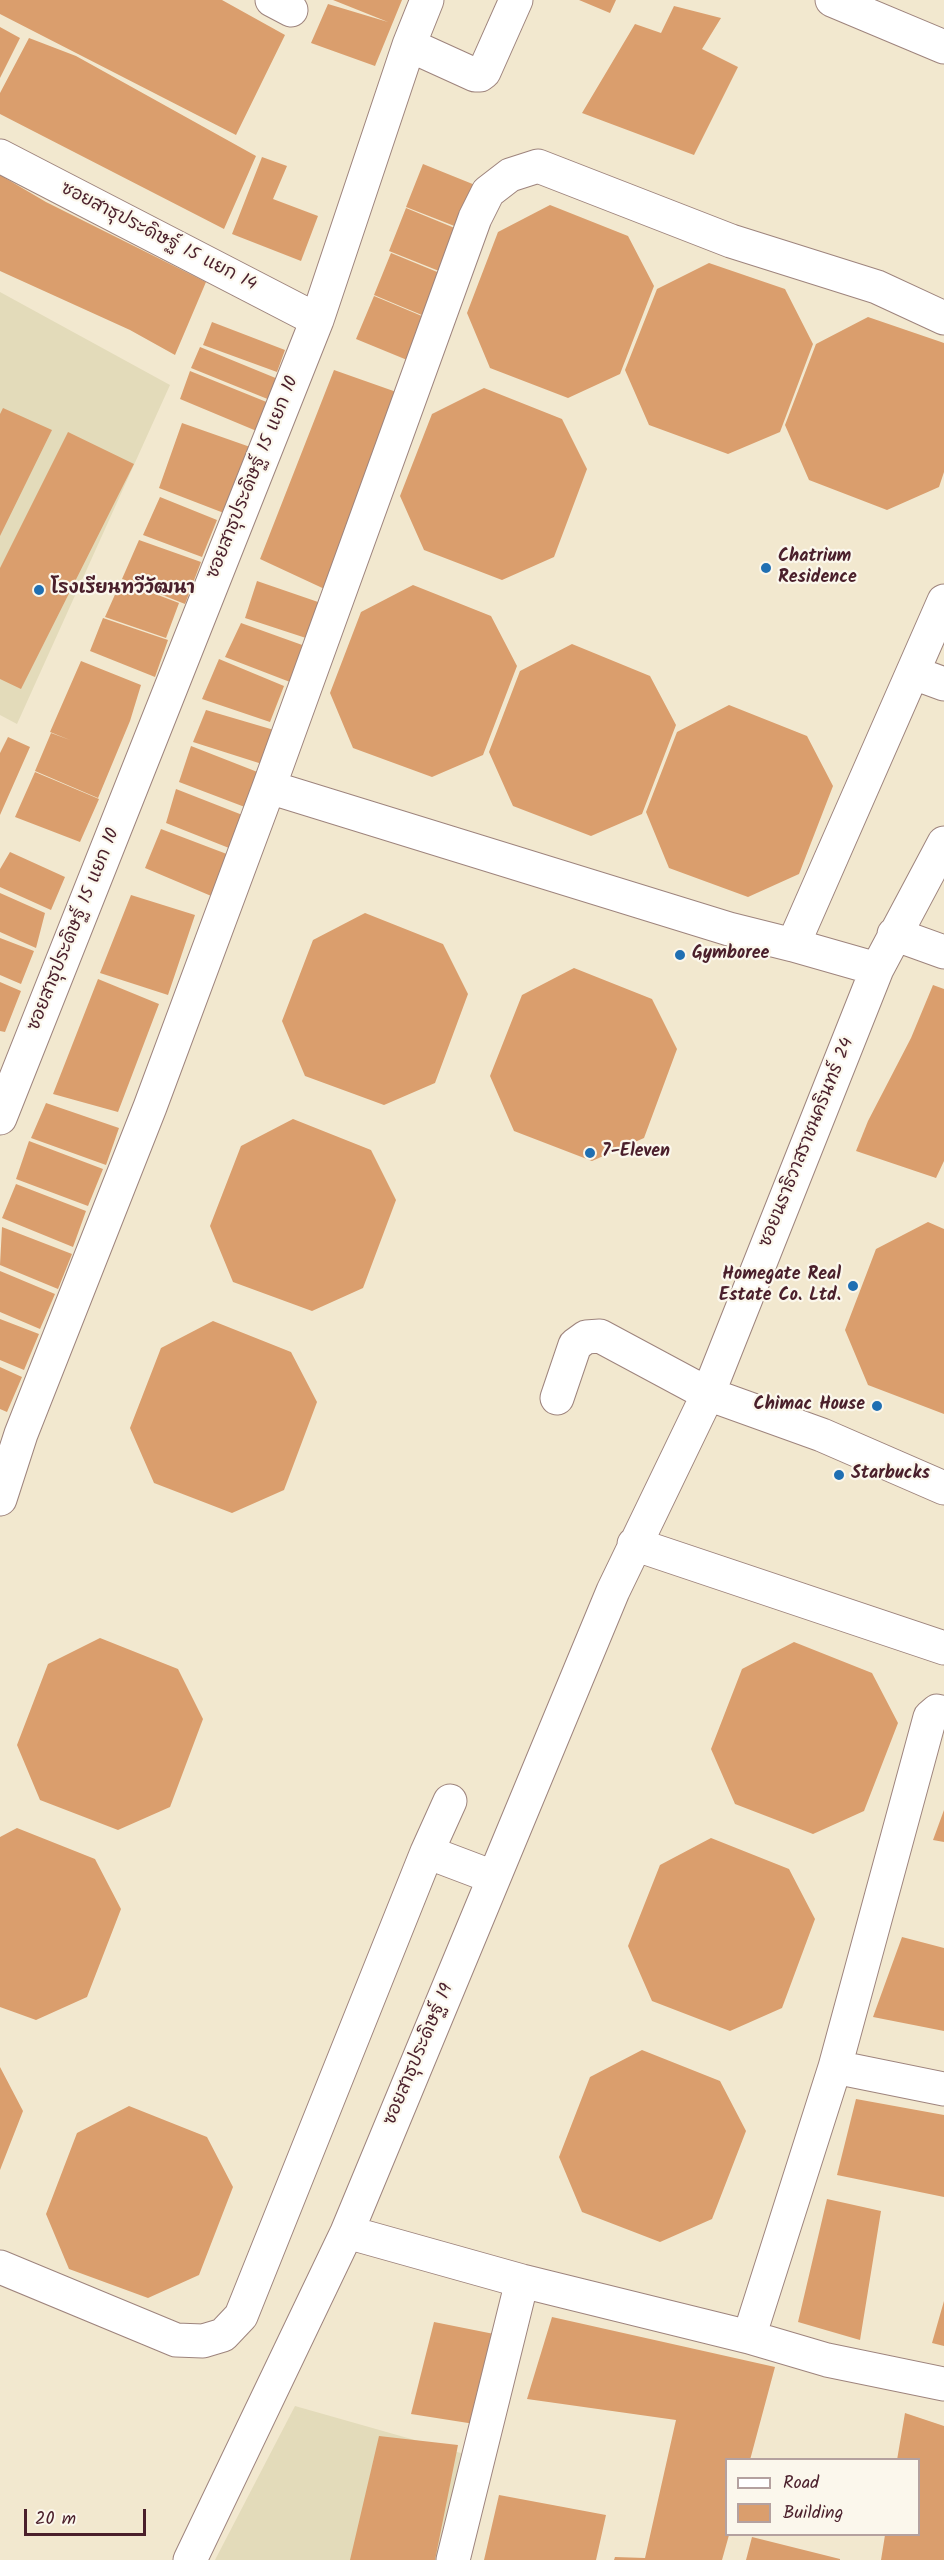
<!DOCTYPE html>
<meta charset="utf-8">
<style>
body{margin:0}
#map{position:relative;width:944px;height:2560px;overflow:hidden;background:#f2e8cf;font-family:Kalam,sans-serif}
canvas{display:block}
.legend{position:absolute;left:725px;top:2458px;width:195px;height:78px;box-sizing:border-box;background:#fbf7ec;border:2px solid #b4a19f;margin:0;padding:8px 10px;list-style:none;font-size:18px;color:#4a1f2b}
.legend li{display:flex;align-items:center;gap:12px;height:30px}
.legend b{width:30px;border:2px solid #b4a19f}
.scale{position:absolute;left:24px;top:2509px;width:122px;height:27px;box-sizing:border-box;border:3px solid #4a1f2b;border-top:0;padding-left:8px;font-size:18px;line-height:21px;white-space:nowrap;color:#4a1f2b;-webkit-text-stroke:4px #fbf7ec;paint-order:stroke}
</style>
<div id="map">
<canvas width="944" height="2560"></canvas>
<ul class="legend">
<li><b style="height:8px;background:#fff"></b>Road</li>
<li><b style="height:16px;background:#da9e6d"></b>Building</li>
</ul>
<div class="scale">20 m</div>
</div>
<script>
const g = document.querySelector('canvas').getContext('2d');
g.lineJoin = 'round';
function paint(path, color) {
  g.fillStyle = color;
  g.fill(path, 'evenodd');
}
function poly(rows) {
  const path = new Path2D();
  for (const r of rows) {
    path.moveTo(r[0], r[1]);
    for (let i = 2; i < r.length; i += 2) path.lineTo(r[i], r[i + 1]);
  }
  return path;
}
function strokePath(path, color, width, dash) {
  g.strokeStyle = color;
  g.lineWidth = width;
  g.lineCap = dash ? 'butt' : 'round';
  g.setLineDash(dash || []);
  g.stroke(path);
}
function label(font, color, halo, rows, align = 'center') {
  g.font = font + ' Kalam,"Playpen Sans Thai",sans-serif';
  g.lineWidth = 4.5;
  g.setLineDash([]);
  g.textBaseline = 'middle';
  g.strokeStyle = halo;
  g.fillStyle = color;
  for (const [text, x, y, turn = 0] of rows) {
    g.save();
    g.translate(x, y);
    g.rotate((+turn || 0) * Math.PI / 180);
    g.textAlign = isNaN(turn) ? turn : align;
    if (halo) g.strokeText(text, 0, 0);
    g.fillText(text, 0, 0);
    g.restore();
  }
}
const built = poly([
 [0,292,170,385,17,724,0,715],
 [295,2406,464,2454,441,2560,215,2560]
]);
const building = poly([
 [0,0,222,0,285,35,236,135,0,14],
 [333,0,402,0,375,66,311,43,328,4,388,22],
 [579,0,616,0,610,13],
 [674,6,721,18,702,49,738,67,694,155,582,113,635,24,661,33],
 [0,27,20,38,0,78],
 [29,38,76,56,256,156,224,229,0,114,0,93],
 [262,157,287,166,273,199,318,216,301,261,232,234],
 [423,164,480,187,462,229,406,207],
 [0,175,46,202,206,282,175,355,130,330,0,271],
 [550,205,628,236,654,286,620,374,568,398,490,368,467,313,498,232],
 [406,208,462,231,444,273,389,251],
 [391,253,447,276,429,318,374,295],
 [709,263,785,289,813,344,780,432,728,454,649,425,625,370,657,289],
 [374,296,429,319,412,362,356,339],
 [868,317,944,343,944,472,939,487,887,510,809,480,785,425,816,344],
 [212,322,285,350,277,372,203,345],
 [200,347,278,379,270,400,191,368],
 [334,370,402,394,331,592,260,559],
 [190,371,269,403,259,432,180,399],
 [484,388,562,419,587,469,554,557,502,580,424,550,400,496,432,414],
 [3,408,52,430,0,536,0,414],
 [182,423,253,448,229,515,159,488],
 [68,432,134,464,21,689,0,679,0,568],
 [160,497,217,520,202,557,143,535],
 [139,540,201,562,185,604,122,579],
 [121,581,179,603,166,638,105,617],
 [257,581,321,603,312,640,245,618],
 [413,585,491,616,517,666,483,755,432,777,353,748,330,693,361,612],
 [103,618,168,640,155,677,90,651],
 [241,623,305,646,290,682,225,657],
 [572,644,650,676,676,725,642,814,591,836,513,806,489,752,520,671],
 [219,659,284,686,270,722,202,699],
 [81,661,141,685,130,721,98,798,35,771,51,733,70,740,50,732],
 [729,705,807,736,833,786,799,874,748,897,669,868,646,812,677,732],
 [206,710,274,730,262,764,193,742],
 [8,737,30,747,0,815,0,753],
 [191,746,260,773,250,809,179,782],
 [35,772,99,799,80,842,15,817],
 [176,789,245,816,234,850,166,823],
 [161,829,232,856,216,898,145,868],
 [10,852,65,877,51,910,0,887,0,869],
 [0,893,45,913,36,948,0,932],
 [131,895,195,915,168,995,100,973],
 [365,913,443,944,468,994,435,1083,384,1105,305,1076,282,1021,313,940],
 [0,938,34,951,21,984,0,975],
 [574,968,652,999,677,1049,644,1138,592,1161,514,1131,490,1076,522,995],
 [98,979,159,1004,118,1112,53,1094],
 [0,982,21,991,5,1032,0,1031],
 [933,985,944,989,944,1161,936,1178,856,1151,868,1121,911,1038],
 [46,1103,119,1128,106,1165,31,1138],
 [293,1119,371,1150,396,1200,363,1288,312,1311,233,1282,210,1226,241,1146],
 [29,1141,103,1169,88,1206,16,1179],
 [16,1184,86,1211,73,1247,2,1218],
 [928,1222,944,1229,944,1414,868,1385,845,1330,876,1249],
 [2,1227,72,1254,58,1289,0,1265],
 [0,1271,55,1294,40,1329,0,1312],
 [0,1319,39,1334,24,1370,0,1360],
 [213,1321,291,1352,317,1402,284,1490,232,1513,154,1483,130,1428,161,1348],
 [0,1367,22,1377,7,1412,0,1409],
 [100,1638,178,1669,203,1719,170,1807,118,1830,40,1800,17,1745,48,1664],
 [794,1642,872,1673,898,1723,864,1811,813,1834,735,1804,711,1749,742,1669],
 [944,1810,944,1842,933,1840],
 [17,1828,95,1859,121,1909,87,1997,36,2020,0,2007,0,1837],
 [711,1838,789,1869,815,1919,782,2008,730,2031,652,2001,628,1946,660,1865],
 [902,1937,944,1948,944,2031,873,2017],
 [642,2050,720,2081,746,2131,712,2219,660,2242,582,2212,559,2157,590,2077],
 [0,2067,23,2111,0,2170],
 [856,2099,944,2115,944,2197,837,2175],
 [129,2106,207,2137,233,2187,199,2275,148,2298,69,2269,46,2214,77,2133],
 [827,2199,881,2211,860,2340,798,2322],
 [944,2301,944,2346,932,2343],
 [552,2317,775,2367,750,2460,726,2460,726,2535,729,2535,722,2560,614,2560,615,2557,645,2558,676,2420,527,2399],
 [434,2322,519,2339,500,2428,411,2414],
 [905,2413,944,2426,944,2560,881,2560,885,2535,918,2534,918,2460,897,2460],
 [379,2436,458,2445,435,2560,350,2560],
 [499,2495,606,2515,596,2560,484,2560],
 [752,2537,840,2559,840,2560,746,2560]
]);
const minor = poly([
 [272,0,291,10],
 [832,0,944,47],
 [409,45,475,75,480,75,484,72,516,0],
 [0,156,317,320],
 [914,673,944,684],
 [269,787,729,929,793,945,877,969],
 [894,934,944,952],
 [793,945,944,601],
 [0,1118,317,320,409,45,427,0],
 [557,1398,575,1345,586,1337,600,1336,708,1394,822,1435,944,1488],
 [0,1499,21,1434,150,1107,269,787,475,218,488,192,510,175,538,166,731,241,877,287,944,318],
 [634,1544,944,1648],
 [427,1852,493,1877],
 [835,2067,944,2089],
 [347,2232,522,2281,749,2337,827,2360,944,2384],
 [0,2267,176,2340,203,2341,223,2335,241,2316,427,1852,450,1801],
 [749,2337,835,2067,930,1717,937,1711,944,1713],
 [190,2560,347,2232,613,1591,708,1394,877,969,944,843],
 [453,2560,522,2281]
]);
const markers = [
 [766,568,6,"#1f6fb2"],
 [39,590,6,"#1f6fb2"],
 [680,955,6,"#1f6fb2"],
 [590,1153,6,"#1f6fb2"],
 [853,1286,6,"#1f6fb2"],
 [877,1406,6,"#1f6fb2"],
 [839,1475,6,"#1f6fb2"]
];
const streetNames = [
 ["ซอยสาธุประดิษฐ์ 15 แยก 14",158,238,27],
 ["ซอยสาธุประดิษฐ์ 15 แยก 10",254,478,-68],
 ["ซอยสาธุประดิษฐ์ 15 แยก 10",75,930,-68],
 ["ซอยนราธิวาสราชนครินทร์ 24",808,1143,-68],
 ["ซอยสาธุประดิษฐ์ 19",420,2055,-67]
];
const poiNames = [
 ["Chatrium",778,558],
 ["Residence",778,579],
 ["โรงเรียนทวีวัฒนา",51,590],
 ["Gymboree",692,955],
 ["7-Eleven",602,1153],
 ["Homegate Real",841,1276,"right"],
 ["Estate Co. Ltd.",841,1297,"right"],
 ["Chimac House",865,1406,"right"],
 ["Starbucks",851,1475]
];
paint(built, '#e3dbba');
paint(building, '#da9e6d');
strokePath(minor, '#9e847d', 35);
strokePath(minor, '#fff', 33);
for (const [x, y, r, color] of markers) {
  const dot = new Path2D();
  dot.arc(x, y, r, 0, 2 * Math.PI);
  g.fillStyle = color;
  g.fill(dot);
  strokePath(dot, '#fbf7ec', 2);
}
label('18px', '#4a1f2b', '#fbf7ec', streetNames);
label('bold 18px', '#4a1f2b', '#fbf7ec', poiNames, 'left');
</script>
